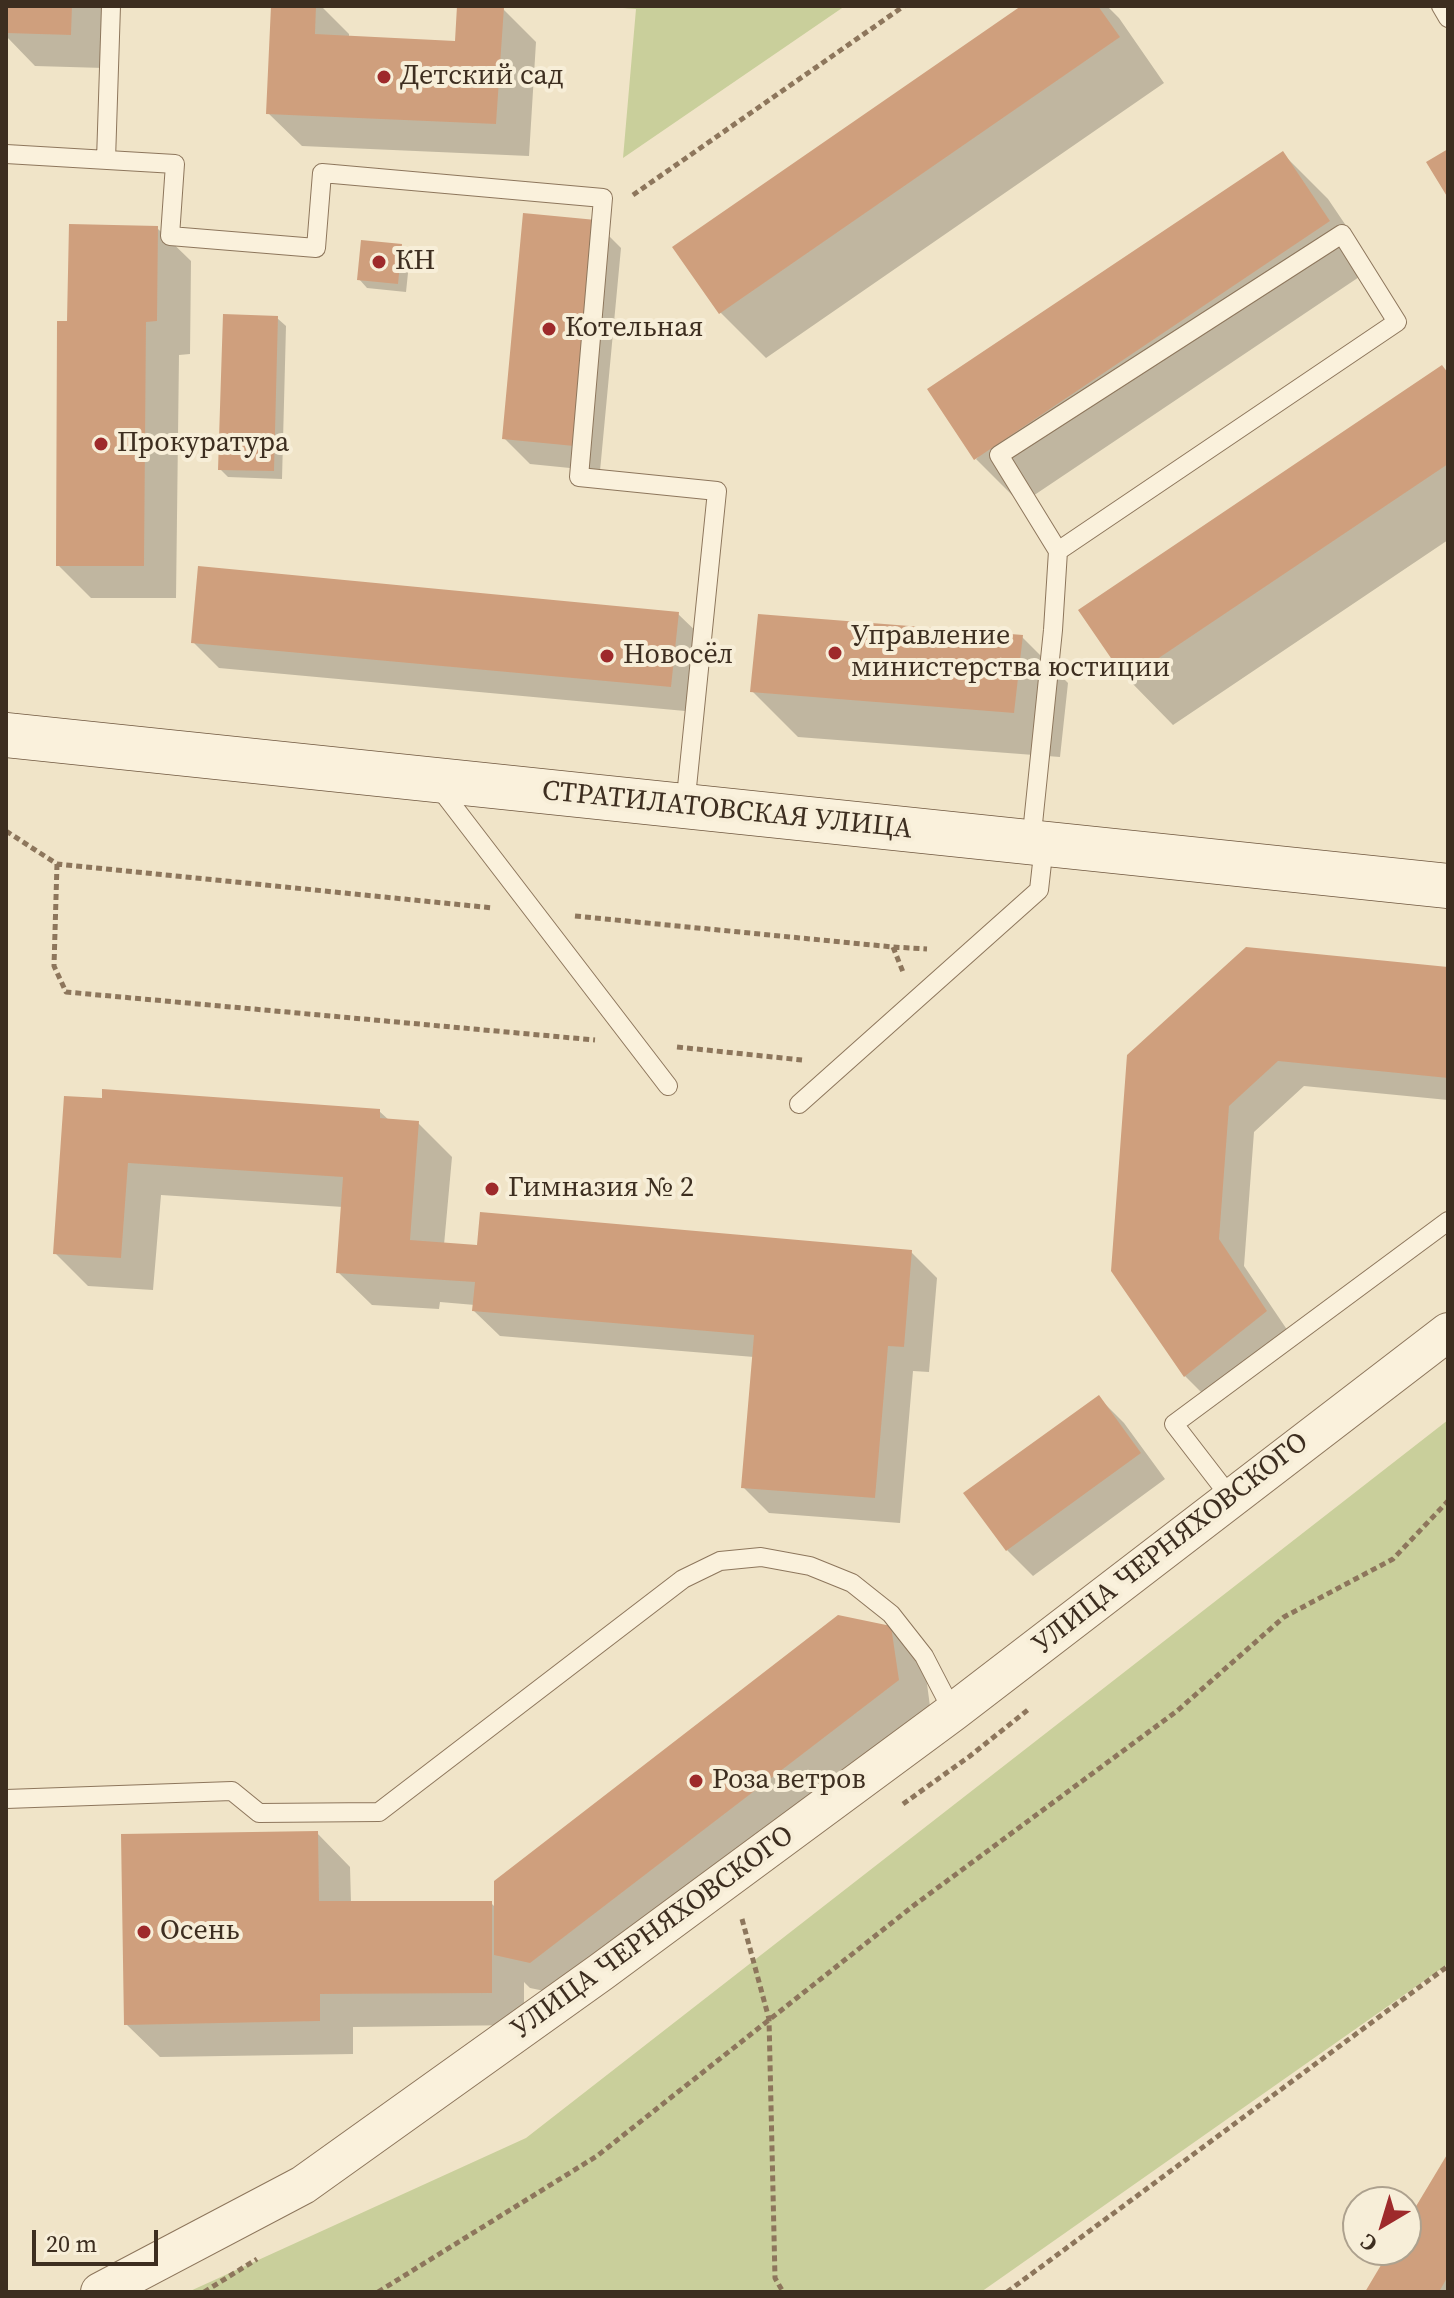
<!DOCTYPE html>
<meta charset="utf-8">
<style>
body{margin:0}
#map{position:relative;width:1454px;height:2298px;overflow:hidden;background:#f0e4c8;font-family:"Source Serif 4",serif}
canvas{display:block}
.frame{position:absolute;inset:0;border:8px solid #3d2e20;pointer-events:none}
.north{position:absolute;left:1342px;top:2186px;width:80px;height:80px;box-sizing:border-box;background:#f7eed8;border:2px solid #ada18e;border-radius:50%;rotate:218deg;font-size:22px;font-weight:700;line-height:32px;text-align:center;color:#3d2e20}
.north::after{content:'';display:block;margin:auto;width:28px;height:36px;background:#9e2a2b;clip-path:polygon(50% 0,100% 100%,50% 72%,0 100%)}
.scale{position:absolute;left:32px;top:2230px;width:126px;height:36px;box-sizing:border-box;border:4px solid #3d2e20;border-top:0;padding-left:10px;font-size:24px;line-height:28px;white-space:nowrap;color:#3d2e20;-webkit-text-stroke:6px #f7eed8;paint-order:stroke}
</style>
<div id="map">
<canvas width="1454" height="2298"></canvas>
<div class="frame"></div>
<div class="north">С</div>
<div class="scale">20 m</div>
</div>
<script>
const g = document.querySelector('canvas').getContext('2d');
g.lineJoin = 'round';
function paint(path, color) {
  g.fillStyle = color;
  g.fill(path, 'evenodd');
}
function poly(rows) {
  const path = new Path2D();
  for (const r of rows) {
    path.moveTo(r[0], r[1]);
    for (let i = 2; i < r.length; i += 2) path.lineTo(r[i], r[i + 1]);
  }
  return path;
}
function strokePath(path, color, width, dash) {
  g.strokeStyle = color;
  g.lineWidth = width;
  g.lineCap = dash ? 'butt' : 'round';
  g.setLineDash(dash || []);
  g.stroke(path);
}
function label(font, color, halo, rows, align = 'center') {
  g.font = font + ' "Source Serif 4",serif';
  g.lineWidth = 8;
  g.setLineDash([]);
  g.textBaseline = 'middle';
  g.strokeStyle = halo;
  g.fillStyle = color;
  for (const [text, x, y, turn = 0] of rows) {
    g.save();
    g.translate(x, y);
    g.rotate((+turn || 0) * Math.PI / 180);
    g.textAlign = isNaN(turn) ? turn : align;
    if (halo) g.strokeText(text, 0, 0);
    g.fillText(text, 0, 0);
    g.restore();
  }
}
const green = poly([
 [597,6,845,6,623,158,636,9],
 [1448,1420,1448,1964,981,2292,188,2292,526,2138]
]);
const shadow = poly([
 [6,6,106,6,104,68,35,66,6,36],
 [273,6,321,6,349,34,349,38,457,43,503,9,536,42,529,156,302,146,268,113],
 [1025,6,1107,6,1119,18,1164,83,766,358,720,312],
 [1282,153,1328,199,1374,267,1021,504,976,459],
 [595,222,621,248,600,471,530,464,504,438],
 [157,228,191,261,190,354,179,355,176,598,91,598,58,565,69,323],
 [401,246,410,254,406,292,367,288,359,279],
 [277,318,286,326,282,479,228,477,220,469],
 [1448,373,1448,540,1173,725,1128,679,1081,610],
 [678,614,704,639,696,712,219,668,193,642],
 [1022,637,1068,683,1060,757,798,737,752,691],
 [1448,970,1448,1100,1304,1086,1254,1132,1244,1266,1292,1337,1211,1402,1185,1376,1129,1056],
 [66,1098,379,1111,390,1121,418,1123,452,1157,444,1245,911,1252,937,1278,929,1372,913,1371,900,1523,769,1513,743,1487,754,1357,500,1336,474,1311,475,1305,440,1302,439,1309,372,1305,338,1272,343,1207,161,1195,153,1290,88,1286,55,1253],
 [1098,1397,1124,1423,1165,1479,1033,1576,1007,1550],
 [890,1627,924,1661,931,1714,564,1995,530,1988,524,1982,524,2025,353,2027,353,2054,160,2057,126,2024,317,1833,350,1867,351,1903,491,1903,496,1908],
 [1448,2157,1448,2292,1367,2292,1392,2250,1406,2250,1406,2227]
]);
const building = poly([
 [6,6,72,6,71,35,6,33],
 [271,6,316,6,315,34,455,41,457,6,504,7,496,124,266,114],
 [1021,6,1098,6,1120,37,719,314,672,247],
 [1448,149,1448,198,1426,162],
 [1283,151,1330,221,974,460,927,389],
 [523,213,596,220,574,446,502,439],
 [69,224,158,226,157,321,146,322,144,566,56,566,57,321,67,321],
 [361,240,402,244,398,284,357,280],
 [223,314,278,316,274,471,218,470],
 [1442,365,1448,373,1448,464,1126,680,1078,610],
 [198,566,679,612,671,687,191,643],
 [758,614,1023,635,1014,713,750,692],
 [1246,947,1448,967,1448,1078,1278,1061,1229,1106,1219,1239,1267,1311,1184,1377,1111,1271,1127,1055],
 [102,1089,380,1109,380,1118,419,1121,410,1240,477,1245,480,1212,912,1250,904,1347,888,1346,875,1498,741,1488,754,1335,472,1311,475,1282,336,1273,343,1177,128,1163,121,1258,53,1254,64,1096,102,1098],
 [1099,1395,1141,1453,1006,1551,963,1493],
 [838,1615,891,1626,899,1680,530,1963,494,1955,494,1881],
 [318,1831,319,1901,492,1901,492,1993,320,1994,320,2021,124,2025,121,1834],
 [1448,2153,1448,2276,1439,2292,1365,2292,1390,2250,1406,2250,1406,2223]
]);
const path = poly([
 [633,195,904,6],
 [6,831,57,864,493,908],
 [57,864,54,966,66,992,595,1040],
 [575,916,893,947,927,949],
 [893,947,903,972],
 [677,1047,802,1060],
 [903,1804,970,1756,1029,1709],
 [742,1919,769,2019,775,2278,783,2292],
 [204,2292,257,2259],
 [378,2292,597,2156,913,1906,1177,1711,1284,1617,1393,1559,1448,1501],
 [1007,2292,1448,1966]
]);
const lane = poly([
 [1441,6,1448,18],
 [6,154,175,164,170,236,316,248,322,173,603,198,579,477,717,491,685,807],
 [106,160,111,6],
 [437,785,668,1086],
 [1031,843,1053,630,1058,551,999,455,1342,234,1397,322,1058,551],
 [799,1104,1039,890,1044,845],
 [1231,1498,1174,1424,1448,1221],
 [6,1799,232,1791,259,1813,379,1812,683,1579,720,1561,761,1557,810,1566,852,1583,891,1614,924,1656,953,1712]
]);
const street = poly([
 [100,2292,303,2185,601,1972,953,1712,1448,1332]
]);
const secondary = poly([
 [6,735,1448,886]
]);
const markers = [
 [384,77,8,"#9e2a2b"],
 [379,262,8,"#9e2a2b"],
 [549,329,8,"#9e2a2b"],
 [101,444,8,"#9e2a2b"],
 [835,653,8,"#9e2a2b"],
 [607,656,8,"#9e2a2b"],
 [492,1189,8,"#9e2a2b"],
 [696,1781,8,"#9e2a2b"],
 [144,1932,8,"#9e2a2b"]
];
const poiNames = [
 ["Детский сад",400,77],
 ["КН",395,262],
 ["Котельная",565,329],
 ["Прокуратура",117,444],
 ["Управление",851,637],
 ["министерства юстиции",851,669],
 ["Новосёл",623,656],
 ["Гимназия № 2",508,1189],
 ["Роза ветров",712,1781],
 ["Осень",160,1932]
];
const streetNames = [
 ["СТРАТИЛАТОВСКАЯ УЛИЦА",727,811,6],
 ["УЛИЦА ЧЕРНЯХОВСКОГО",1171,1544,-38],
 ["УЛИЦА ЧЕРНЯХОВСКОГО",653,1933,-36]
];
paint(green, '#c9cf9b');
paint(shadow, '#0003');
paint(building, '#cf9f7d');
strokePath(lane, '#8d765c', 20);
strokePath(street, '#8d765c', 40);
strokePath(secondary, '#6f573f', 46);
strokePath(path, '#8d765c', 5, [6, 4]);
strokePath(lane, '#faf1dc', 18);
strokePath(street, '#faf1dc', 38);
strokePath(secondary, '#faf1dc', 44);
for (const [x, y, r, color] of markers) {
  const dot = new Path2D();
  dot.arc(x, y, r, 0, 2 * Math.PI);
  g.fillStyle = color;
  g.fill(dot);
  strokePath(dot, '#f7eed8', 3);
}
label('28px', '#3d2e20', '#f7eed8', poiNames, 'left');
label('28px', '#3d2e20', '#f7eed8', streetNames);
</script>
